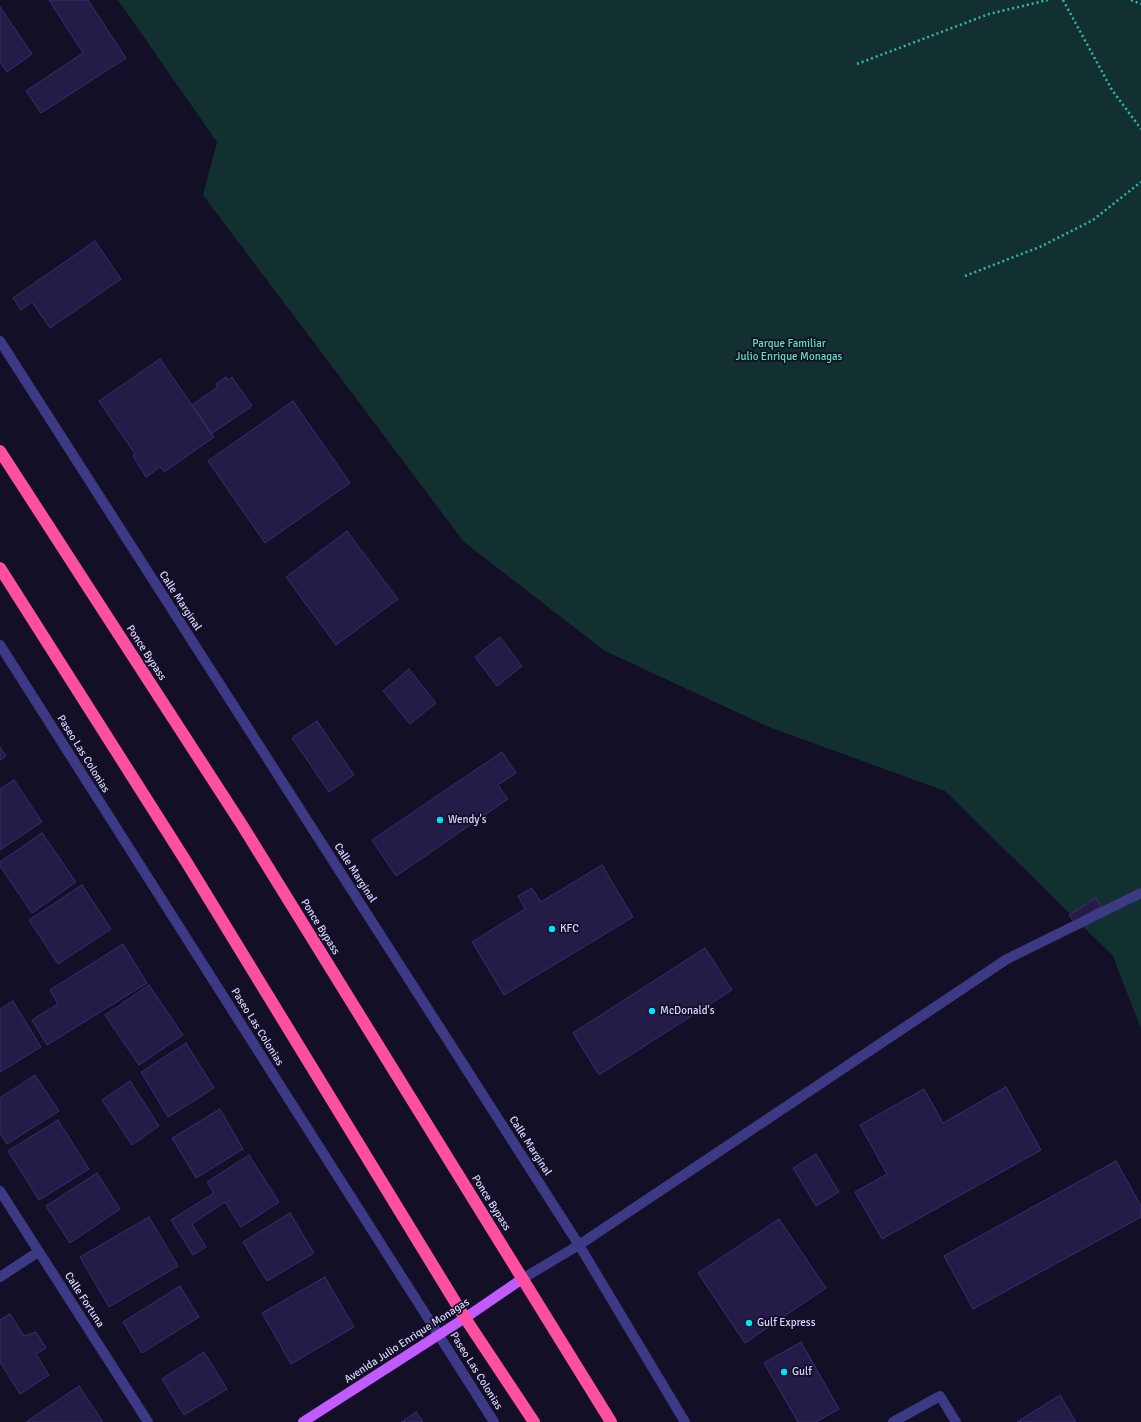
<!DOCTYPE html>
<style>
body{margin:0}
canvas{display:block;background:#130f26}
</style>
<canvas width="1141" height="1422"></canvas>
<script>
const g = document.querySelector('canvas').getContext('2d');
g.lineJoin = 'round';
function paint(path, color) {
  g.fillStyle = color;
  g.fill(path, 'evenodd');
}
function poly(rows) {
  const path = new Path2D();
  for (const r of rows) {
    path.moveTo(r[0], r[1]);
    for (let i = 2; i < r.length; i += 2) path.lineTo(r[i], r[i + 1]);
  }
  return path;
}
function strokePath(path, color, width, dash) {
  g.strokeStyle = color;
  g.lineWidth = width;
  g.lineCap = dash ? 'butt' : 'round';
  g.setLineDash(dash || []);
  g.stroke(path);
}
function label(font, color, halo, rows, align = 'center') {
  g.font = font + ' Signika,sans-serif';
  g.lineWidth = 3.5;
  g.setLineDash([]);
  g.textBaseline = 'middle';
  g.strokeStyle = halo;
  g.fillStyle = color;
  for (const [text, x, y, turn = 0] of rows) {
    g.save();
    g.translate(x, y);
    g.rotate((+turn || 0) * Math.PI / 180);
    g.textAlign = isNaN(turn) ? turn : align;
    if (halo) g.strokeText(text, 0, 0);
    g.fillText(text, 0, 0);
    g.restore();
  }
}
const green = poly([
 [118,0,1141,0,1141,1029,1113,956,945,791,769,727,605,651,464,542,203,195,217,142]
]);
const building = poly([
 [49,0,88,0,126,58,41,113,26,91,83,53,49,0],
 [0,7,32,54,7,72,0,62,0,7],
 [95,241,121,279,50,328,32,302,21,310,13,298,95,241],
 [160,359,214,437,164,472,160,467,146,477,133,456,135,454,99,401,160,359],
 [226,377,228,380,232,377,252,406,211,434,192,405,218,387,216,384,226,377],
 [293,401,350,483,265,543,208,461,293,401],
 [347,531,398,599,336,645,286,577,347,531],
 [500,637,522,666,497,686,475,657,500,637],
 [409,669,436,703,410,724,383,691,409,669],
 [317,721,354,775,329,792,292,738,317,721],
 [0,747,6,756,0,760,0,747],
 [502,752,516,773,498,785,508,799,396,876,372,840,502,752],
 [14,780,42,822,0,850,0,789,14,780],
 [42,833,76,882,32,913,0,866,0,862,42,833],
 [602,865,633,917,504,995,472,942,525,909,518,896,532,888,541,902,602,865],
 [82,885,111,929,58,964,29,920,82,885],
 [1096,898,1101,906,1074,922,1069,915,1096,898],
 [123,944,147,983,47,1045,32,1020,58,1004,50,990,123,944],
 [705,948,732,990,599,1075,573,1033,705,948],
 [149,985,183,1035,139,1065,105,1015,149,985],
 [13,1001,41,1047,0,1072,0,1009,13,1001],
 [186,1043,214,1088,168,1117,141,1072,186,1043],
 [35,1075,59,1111,7,1144,0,1133,0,1098,35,1075],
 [130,1081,159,1126,132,1145,102,1100,130,1081],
 [1006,1087,1041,1150,882,1239,855,1192,887,1174,860,1125,924,1089,943,1123,1006,1087],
 [220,1109,243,1149,196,1178,172,1138,220,1109],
 [58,1120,89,1169,39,1200,8,1151,58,1120],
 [816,1154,839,1192,816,1206,793,1168,816,1154],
 [249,1155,279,1202,241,1227,225,1202,192,1224,206,1247,193,1255,171,1220,214,1193,207,1182,249,1155],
 [1116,1161,1141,1206,1141,1217,973,1309,944,1256,1116,1161],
 [97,1173,120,1209,70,1243,46,1206,97,1173],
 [290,1213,314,1253,267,1281,243,1242,290,1213],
 [149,1217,178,1266,109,1307,80,1257,149,1217],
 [779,1219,826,1288,745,1343,698,1273,779,1219],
 [325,1277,354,1327,291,1364,262,1313,325,1277],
 [180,1286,199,1317,142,1353,123,1322,180,1286],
 [10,1314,24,1336,36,1332,46,1348,36,1354,49,1375,20,1394,0,1362,0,1320,10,1314],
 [801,1342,839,1409,816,1422,798,1422,764,1363,801,1342],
 [204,1352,227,1389,184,1415,162,1379,204,1352],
 [79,1386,103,1422,26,1422,79,1386],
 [1060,1395,1076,1422,1017,1422,1060,1395],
 [416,1412,423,1422,401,1422,416,1412]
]);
const path = poly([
 [1063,0,1112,90,1141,129],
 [1131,0,1141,4],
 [857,64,989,14,1048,0],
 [965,276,1042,246,1093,220,1141,182]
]);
const minor = poly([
 [0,341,579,1245,685,1422],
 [0,645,494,1422],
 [0,1191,148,1422],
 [0,1277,38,1252],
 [522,1279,579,1245,1007,959,1141,893],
 [893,1422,940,1396,956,1422]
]);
const major = poly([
 [303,1422,465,1318,522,1279]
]);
const highway = poly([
 [0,451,242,825,611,1422],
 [0,568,187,863,465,1318,534,1422]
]);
const markers = [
 [440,820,4,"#00e5ff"],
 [552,929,4,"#00e5ff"],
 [652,1011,4,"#00e5ff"],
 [749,1323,4,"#00e5ff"],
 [784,1372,4,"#00e5ff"]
];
const parkNames = [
 ["Parque Familiar",789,344],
 ["Julio Enrique Monagas",789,357]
];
const streetNames = [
 ["Calle Marginal",180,601,57],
 ["Ponce Bypass",146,653,57],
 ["Paseo Las Colonias",83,754,58],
 ["Calle Marginal",355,873,57],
 ["Ponce Bypass",320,927,58],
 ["Paseo Las Colonias",257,1027,58],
 ["Calle Marginal",530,1146,57],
 ["Ponce Bypass",491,1203,58],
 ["Calle Fortuna",84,1300,57],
 ["Avenida Julio Enrique Monagas",407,1341,-33],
 ["Paseo Las Colonias",476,1371,58]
];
const poiNames = [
 ["Wendy's",448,820],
 ["KFC",560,929],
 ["McDonald's",660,1011],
 ["Gulf Express",757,1323],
 ["Gulf",792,1372]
];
paint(green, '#12302f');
paint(building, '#241b47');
strokePath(building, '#3b2d73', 1);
strokePath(path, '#2fb8b0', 2.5, [2, 3]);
strokePath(minor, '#3d3a85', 10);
strokePath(major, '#c25bff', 10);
strokePath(highway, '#ff4fa3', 12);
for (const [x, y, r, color] of markers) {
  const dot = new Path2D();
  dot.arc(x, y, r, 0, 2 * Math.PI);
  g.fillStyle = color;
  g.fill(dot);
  strokePath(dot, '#130f26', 1.5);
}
label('11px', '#5fe0c0', '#130f26', parkNames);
label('11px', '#d9d4ff', '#130f26', streetNames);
label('11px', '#d9d4ff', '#130f26', poiNames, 'left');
</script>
